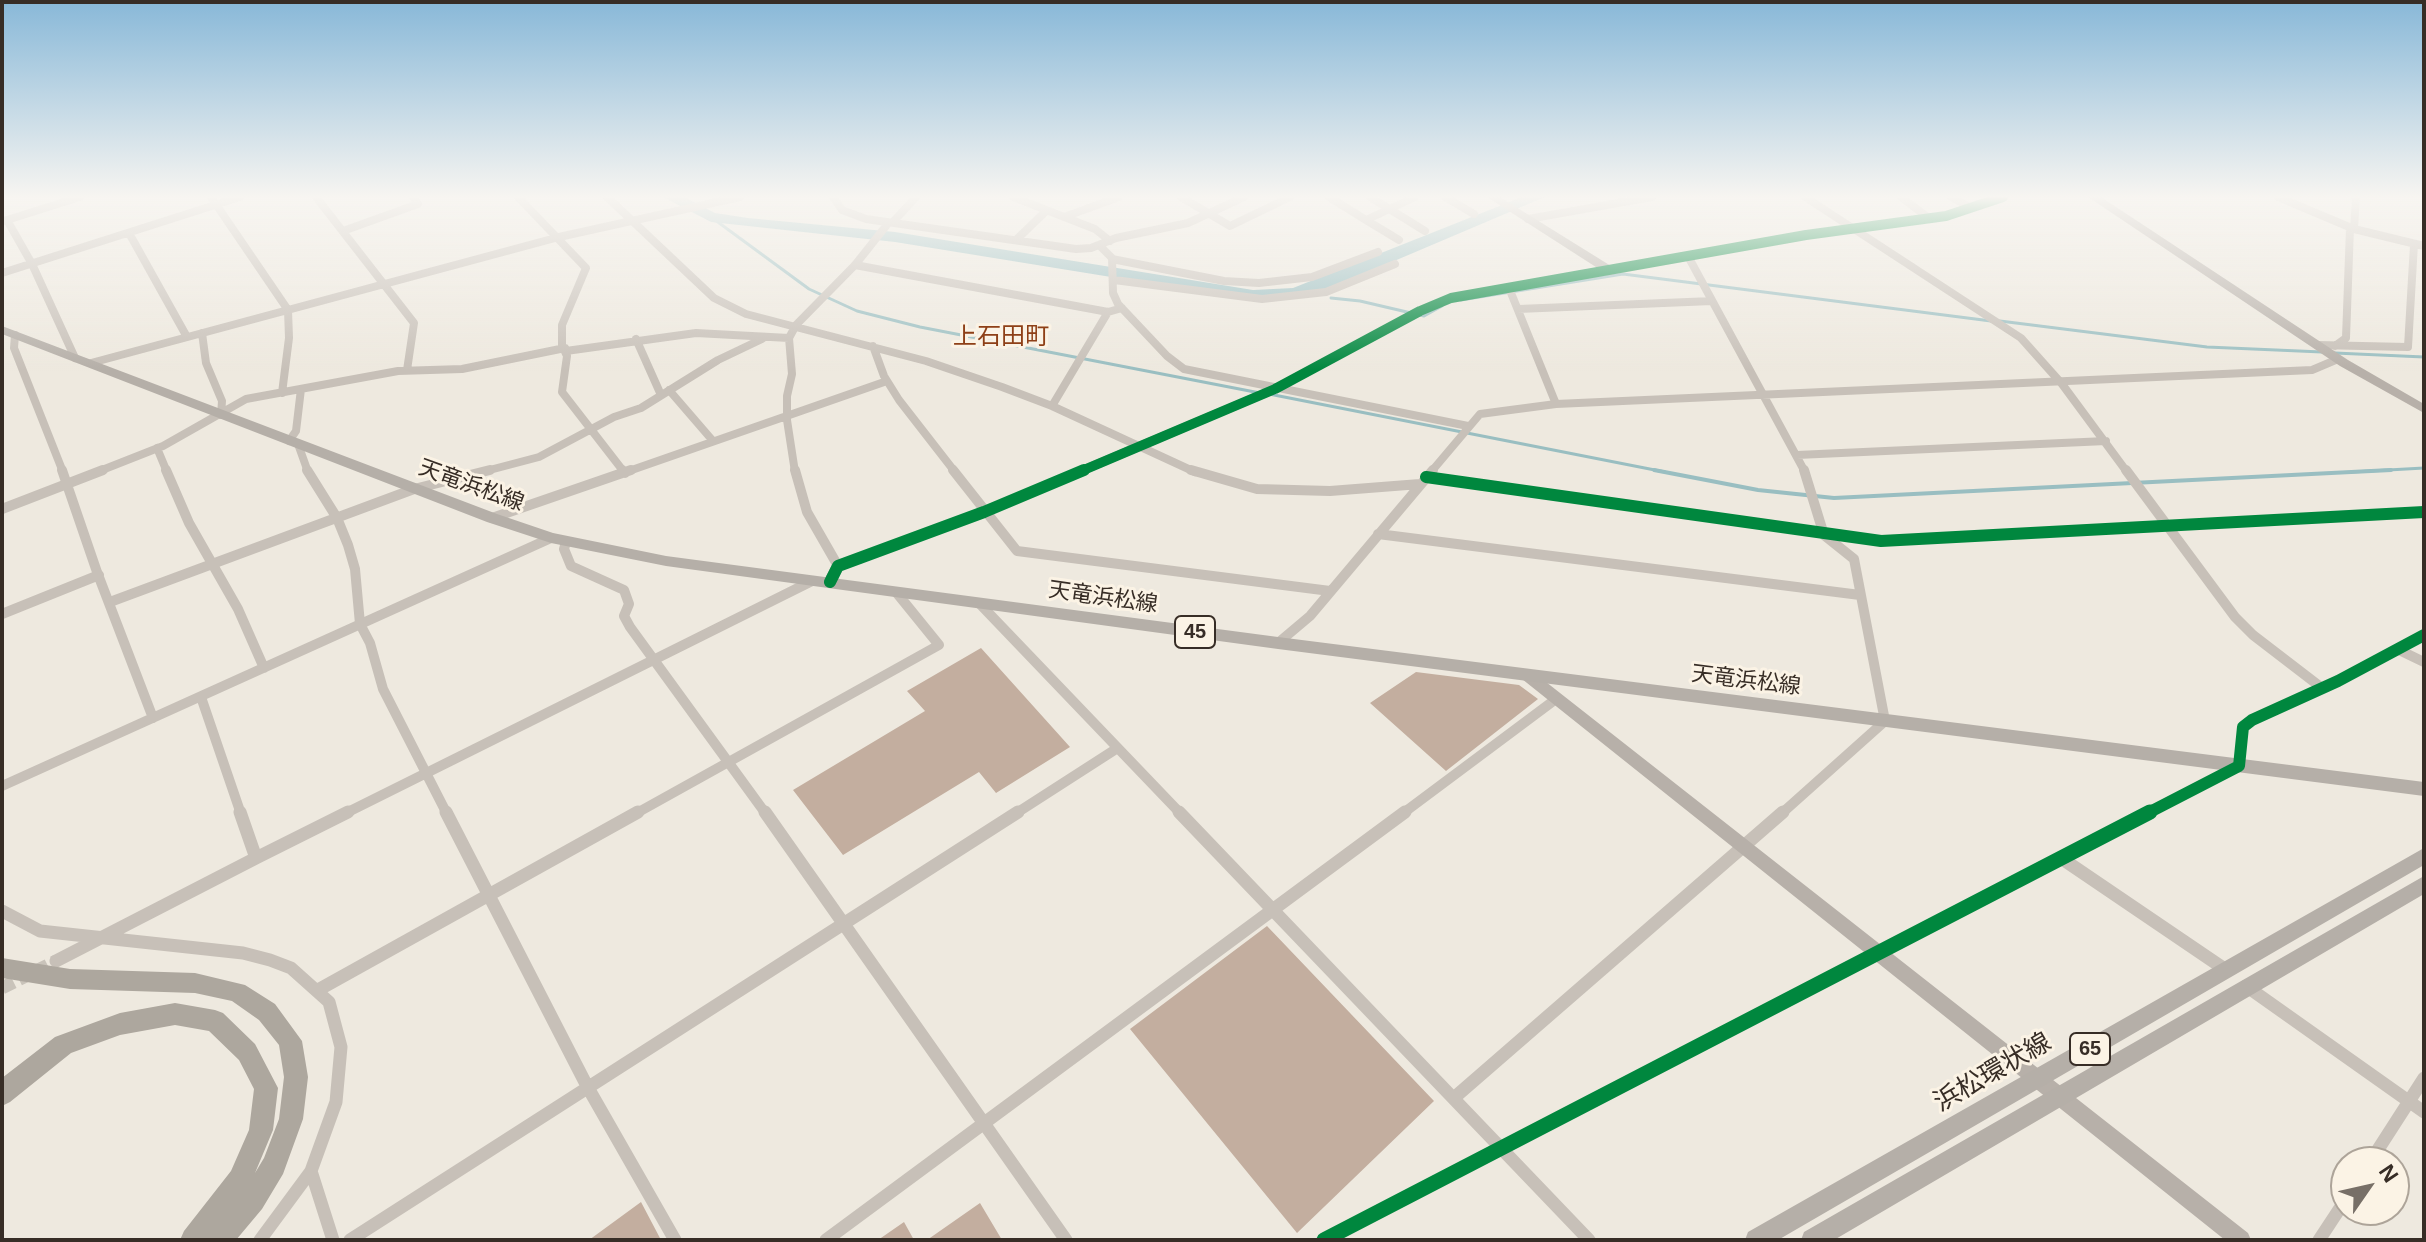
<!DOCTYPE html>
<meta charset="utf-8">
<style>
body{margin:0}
#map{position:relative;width:2426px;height:1242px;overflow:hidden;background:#eee9df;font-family:Arial,sans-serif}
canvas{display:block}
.frame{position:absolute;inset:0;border:4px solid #372d26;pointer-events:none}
.north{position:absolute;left:2330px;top:1146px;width:80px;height:80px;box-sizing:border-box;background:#fbf3e5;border:2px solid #ada499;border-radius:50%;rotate:56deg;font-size:22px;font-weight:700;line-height:32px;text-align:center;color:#372d26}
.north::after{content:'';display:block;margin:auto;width:28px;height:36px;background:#776f67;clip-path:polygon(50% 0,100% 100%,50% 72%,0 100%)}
</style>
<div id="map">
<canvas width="2426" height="1242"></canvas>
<div class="frame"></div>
<div class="north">N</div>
</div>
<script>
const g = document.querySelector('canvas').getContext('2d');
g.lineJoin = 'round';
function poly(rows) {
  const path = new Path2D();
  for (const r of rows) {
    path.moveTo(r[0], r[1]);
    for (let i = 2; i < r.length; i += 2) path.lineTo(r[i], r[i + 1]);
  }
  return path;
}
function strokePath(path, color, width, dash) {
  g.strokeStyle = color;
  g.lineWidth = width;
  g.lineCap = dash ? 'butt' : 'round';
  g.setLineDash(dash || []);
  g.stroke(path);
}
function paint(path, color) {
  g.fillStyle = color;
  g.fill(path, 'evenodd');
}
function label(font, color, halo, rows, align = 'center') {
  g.font = font + ' Arial,"Noto Sans JP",sans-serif';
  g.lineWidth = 6;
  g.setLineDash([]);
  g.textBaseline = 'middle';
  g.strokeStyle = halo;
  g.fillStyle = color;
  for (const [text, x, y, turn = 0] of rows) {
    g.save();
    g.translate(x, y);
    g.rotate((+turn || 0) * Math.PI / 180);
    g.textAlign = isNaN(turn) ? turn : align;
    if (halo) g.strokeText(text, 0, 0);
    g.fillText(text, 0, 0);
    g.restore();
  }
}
const streamFar1 = poly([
 [711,217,809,289,857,311,920,327,1260,393],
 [1331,298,1360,301,1424,316,1442,306],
 [1461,300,1623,274,1991,321],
 [2000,321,2207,347,2322,352],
 [2335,353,2424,357],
 [1269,394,1665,472],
 [2352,472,2424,468]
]);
const stream = poly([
 [1654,470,1758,490,1834,498,2391,470]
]);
const river = poly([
 [663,197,684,197,715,213,748,218,895,232,1253,290,1293,288,1522,197,1545,197,1340,284,1295,298,1253,300,895,242,711,222,663,197]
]);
const building = poly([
 [981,648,1070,747,996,793,979,772,843,855,793,790,925,711,907,691],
 [1416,672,1519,685,1538,699,1446,771,1370,703],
 [1267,926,1434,1101,1297,1233,1130,1029],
 [641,1202,661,1240,589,1240],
 [980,1203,1002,1240,927,1240],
 [904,1222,914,1240,878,1240]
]);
const streetTunnel = poly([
 [2,988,56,961]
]);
const streetFar2 = poly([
 [211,197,288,310,289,338,282,393],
 [316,197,414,323,407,370],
 [518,197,586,268,562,325,562,345,567,356,562,392,624,472],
 [607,197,714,298,746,314,926,361,1002,387,1052,406,1195,472],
 [833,197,842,210,866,219,1076,249,1091,248,1116,238,1188,223,1244,197],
 [1013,197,1095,229,1110,241],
 [1181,197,1230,226,1290,197],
 [1329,197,1366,220,1415,197],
 [1370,197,1425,231],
 [1445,197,1474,214],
 [1805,197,2021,338,2062,384,2127,472],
 [1901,197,1930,219],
 [1951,197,1972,208],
 [2278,197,2354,229,2424,246],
 [1064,217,1119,197],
 [1528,219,1652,197],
 [7,220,80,197],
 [1366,220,1399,240],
 [2,221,7,220,32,264,75,358],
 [893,222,916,197],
 [2354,229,2356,197],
 [343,231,418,204,413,197],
 [129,233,187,337],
 [1016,240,1045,212],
 [1099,245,1112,258,1113,293,1118,304,1167,356,1184,369,1468,426],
 [1689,258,1805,472],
 [1112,259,1224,281,1259,283,1312,277,1378,252],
 [855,265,1108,312,1122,308],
 [2,273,240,197],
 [1114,280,1262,299,1326,292,1395,264],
 [1509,288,1556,404],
 [1518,309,1712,301],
 [202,333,206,363,222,401,221,415],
 [15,335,14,348,63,472],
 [636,339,661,395],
 [2317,345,2408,347,2414,244],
 [873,346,884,376,899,400,955,472],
 [2335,346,2346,338,2350,228],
 [566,351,696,333,789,338],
 [91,363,559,237,740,197],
 [669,390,713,441],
 [1052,406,1108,312],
 [289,441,296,431,301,389],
 [298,444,308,472],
 [157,448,167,472],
 [1797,455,2106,441],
 [97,472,163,446,246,399,398,371,462,369,565,348],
 [482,472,539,457,614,417,641,408,718,360,762,339],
 [626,472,887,381],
 [795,472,787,420,787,396,792,374,789,338,796,325,855,265,886,226],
 [1431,472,1480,414,1556,404,2312,370,2338,359]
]);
const streetFar1 = poly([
 [62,470,97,572,153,718],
 [166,470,189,523,238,609,264,668],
 [307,470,337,518,348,545,355,569,360,624,370,643,383,689,447,814],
 [622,470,625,473],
 [795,470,807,512,838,566],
 [953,470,1017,551,1330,591],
 [1191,470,1257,489,1330,491,1420,484],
 [2126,470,2235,617,2253,635,2322,688],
 [1426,477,1881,541,2424,512],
 [2,509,103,470],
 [492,518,631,470],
 [1378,534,1860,595],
 [566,542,564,549,571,566,624,590,629,604,624,616,630,627,766,814],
 [110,602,414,489,490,470],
 [979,603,1181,814],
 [2,614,99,575],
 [1278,643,1310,616,1433,470],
 [2397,649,2424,662],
 [201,697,241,814],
 [2,786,551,538],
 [344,814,812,581],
 [635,814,939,645,896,592],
 [1015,814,1116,749],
 [1402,814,1556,699],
 [1781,814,1885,721,1854,559,1824,535,1804,470],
 [2146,814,2239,766,2243,727,2252,720,2338,681,2424,635]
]);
const street = poly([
 [446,812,587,1086,675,1240],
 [765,812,1066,1240],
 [1179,812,1589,1240],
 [256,858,348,812],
 [2061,858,2226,970],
 [2,911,40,931,243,953,270,960,291,968,329,1002,341,1047,336,1102,311,1171,260,1240],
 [56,961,256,858,240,812],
 [2246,986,2424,1112],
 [318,990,638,812],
 [1455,1097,1783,812],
 [2370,1162,2424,1078],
 [311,1171,333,1240],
 [350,1240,1018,812],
 [826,1240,1405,812],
 [1324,1240,2150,812],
 [2319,1240,2346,1199]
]);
const secondary = poly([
 [1487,197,1500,197,1611,266,1806,232,1944,213,1992,197,2008,197,1946,219,1806,238,1617,272,1612,275,1607,274,1454,301,1424,313,1279,392,989,515,843,569,835,585,825,585,823,582,833,563,979,509,1271,386,1416,309,1447,296,1599,269,1487,197],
 [2088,197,2101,197,2348,360,2424,404,2424,413,2340,366,2088,197],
 [1527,669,1532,671,2248,1233,2251,1240,2225,1240,1522,679,1520,675,1522,671,1527,669]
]);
const primary = poly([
 [2,326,497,514,553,533,666,556,1278,637,2424,782,2424,796,1278,649,666,566,551,543,487,522,2,334,2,326],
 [2424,848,2424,865,1778,1240,1745,1240,1748,1232,2424,848],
 [2424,876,2424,894,1834,1240,1801,1240,1804,1232,2424,876]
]);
const highway = poly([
 [2,958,70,969,195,973,245,985,275,1004,302,1041,308,1077,303,1119,283,1174,262,1209,236,1240,180,1240,184,1231,231,1171,249,1130,254,1089,239,1060,209,1031,175,1025,120,1035,71,1053,10,1102,2,1106,2,1078,55,1037,120,1013,175,1003,215,1010,223,1013,255,1044,278,1088,273,1130,255,1173,264,1158,279,1119,284,1077,279,1045,259,1020,232,1001,195,993,70,989,2,978,2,958]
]);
const cyclewayFar2 = poly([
 [1079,472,1275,389,1420,311,1451,298,1806,235,1946,216,2003,197]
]);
const cyclewayFar1 = poly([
 [1426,477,1881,541,2424,512],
 [830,582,838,566,984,512,1084,470],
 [2146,814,2239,766,2243,727,2252,720,2338,681,2424,635]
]);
const cycleway = poly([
 [1324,1240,2150,812]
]);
const shields = [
 [1195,632,40],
 [2090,1049,40]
];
const shieldNames = [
 ["45",1195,632],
 ["65",2090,1049]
];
const streetNames = [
 ["天竜浜松線",471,486,20],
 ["天竜浜松線",1103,598,8],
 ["天竜浜松線",1746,681,7]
];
const neighbourhoodNames = [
 ["上石田町",1001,337]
];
const nearStreetnames = [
 ["浜松環状線",1993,1073,-30]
];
strokePath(streamFar1, '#99bec1', 3);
strokePath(stream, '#99bec1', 4);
paint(river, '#99bec1');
paint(building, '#c3ae9f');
strokePath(streetTunnel, '#c9c3ba', 13, [13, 6]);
strokePath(streetFar2, '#c7c0b8', 8);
strokePath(streetFar1, '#c7c0b8', 10);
strokePath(street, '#c7c0b8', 13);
paint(secondary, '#b7b0a9');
paint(primary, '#b5afa8');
paint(highway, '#ada79e');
strokePath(cyclewayFar2, '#00873e', 10);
strokePath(cyclewayFar1, '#00873e', 12);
strokePath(cycleway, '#00873e', 15);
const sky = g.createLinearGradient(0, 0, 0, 371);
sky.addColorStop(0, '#88b8d8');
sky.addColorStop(0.53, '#f7f5f1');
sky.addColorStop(1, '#f7f5f100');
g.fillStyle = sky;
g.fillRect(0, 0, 2426, 371);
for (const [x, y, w] of shields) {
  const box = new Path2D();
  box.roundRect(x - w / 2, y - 16, w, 32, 6);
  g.fillStyle = '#fbf3e5';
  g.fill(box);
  strokePath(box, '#372d26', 2);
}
label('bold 20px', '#372d26', null, shieldNames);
label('22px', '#372d26', '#fbf3e5', streetNames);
label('24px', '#8e4017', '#fbf3e5', neighbourhoodNames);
label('26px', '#372d26', '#fbf3e5', nearStreetnames);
</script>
